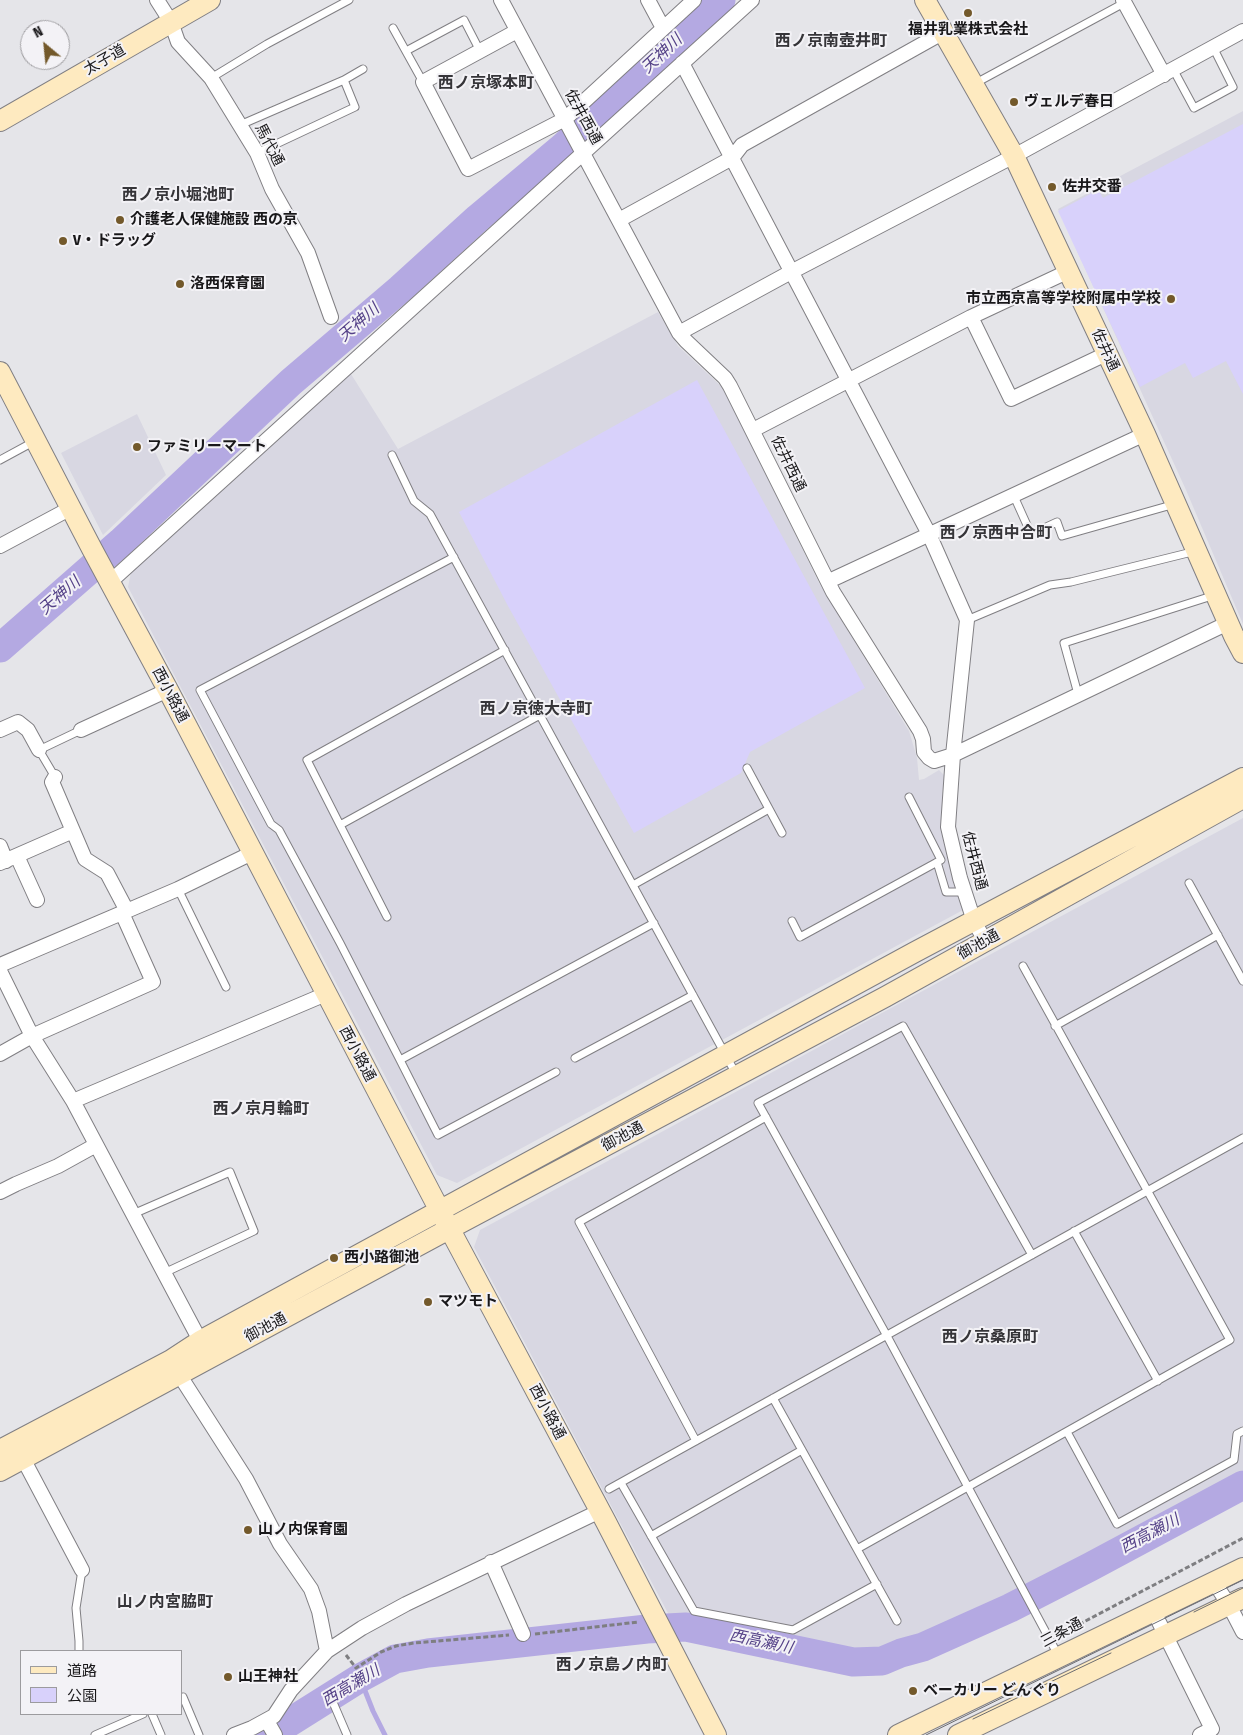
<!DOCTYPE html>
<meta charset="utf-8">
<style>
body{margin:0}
#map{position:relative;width:1243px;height:1735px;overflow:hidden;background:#e5e5e9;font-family:"Fira Sans Condensed","Noto Sans JP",sans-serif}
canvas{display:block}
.legend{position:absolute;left:20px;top:1650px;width:162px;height:65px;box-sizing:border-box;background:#f3f2f6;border:1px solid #9c9b9e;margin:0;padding:6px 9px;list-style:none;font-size:15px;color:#19181a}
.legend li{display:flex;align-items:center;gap:10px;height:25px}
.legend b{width:25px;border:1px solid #9c9b9e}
.north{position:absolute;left:20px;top:20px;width:50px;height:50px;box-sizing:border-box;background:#f3f2f6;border:1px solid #9c9b9e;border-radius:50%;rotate:332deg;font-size:14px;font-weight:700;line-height:20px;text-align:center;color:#19181a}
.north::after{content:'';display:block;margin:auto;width:18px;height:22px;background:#73592b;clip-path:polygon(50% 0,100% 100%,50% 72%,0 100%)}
</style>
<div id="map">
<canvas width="1243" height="1735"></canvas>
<ul class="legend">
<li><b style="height:6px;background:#feeac0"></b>道路</li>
<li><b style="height:14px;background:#d8d1fb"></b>公園</li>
</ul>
<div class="north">N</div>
</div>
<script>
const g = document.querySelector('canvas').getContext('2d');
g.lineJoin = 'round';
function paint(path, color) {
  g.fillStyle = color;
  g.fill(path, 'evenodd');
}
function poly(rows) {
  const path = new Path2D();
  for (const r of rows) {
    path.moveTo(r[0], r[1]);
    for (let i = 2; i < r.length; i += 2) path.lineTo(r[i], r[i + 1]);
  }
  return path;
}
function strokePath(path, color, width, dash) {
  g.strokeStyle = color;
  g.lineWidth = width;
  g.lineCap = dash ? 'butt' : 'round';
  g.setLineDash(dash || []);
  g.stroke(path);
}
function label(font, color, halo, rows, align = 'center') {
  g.font = font + ' "Fira Sans Condensed","Noto Sans JP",sans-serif';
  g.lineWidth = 4;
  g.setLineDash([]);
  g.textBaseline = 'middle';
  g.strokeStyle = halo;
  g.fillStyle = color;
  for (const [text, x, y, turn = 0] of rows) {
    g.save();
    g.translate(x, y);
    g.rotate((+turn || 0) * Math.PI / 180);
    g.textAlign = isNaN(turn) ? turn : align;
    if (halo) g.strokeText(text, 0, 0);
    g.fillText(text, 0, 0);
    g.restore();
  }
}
const built = poly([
 [1243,111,1243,624,1186,490,1058,209],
 [658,312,678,346,724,389,819,583,909,731,917,758,919,780,924,779,939,770,944,775,942,799,942,827,963,910,457,1183,437,1175,128,587,131,572,351,374,398,449],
 [137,414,166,475,103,535,61,453],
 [1243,818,1243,1470,1034,1584,899,1644,886,1648,864,1650,846,1649,690,1614,669,1615,474,1247,480,1230]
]);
const green = poly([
 [1243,124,1243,394,1226,361,1193,378,1185,363,1140,387,1058,211,1098,190,1103,198],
 [697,380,865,688,750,752,741,773,634,833,508,606,459,512]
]);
const stream = poly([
 [360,1678,373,1711,385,1735]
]);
const river = poly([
 [0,648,121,542,291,382,400,289,478,218,564,146,721,0],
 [259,1735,282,1727,360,1678,395,1659,428,1653,647,1629,686,1627,853,1662,882,1661,901,1653,923,1647,1010,1608,1090,1567,1243,1485]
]);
const path = poly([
 [535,1634,638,1622],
 [1059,1635,1243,1538],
 [346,1655,356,1668,381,1652,396,1646,414,1643,509,1635]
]);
const lane = poly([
 [393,28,423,82],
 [406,51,464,20,480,51],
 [1173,69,1194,108,1233,87,1213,47],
 [211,78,267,44,349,0],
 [344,80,363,69],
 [974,84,1124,3],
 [240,125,344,80,355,107,257,153],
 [392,455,414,501,430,514,736,1074],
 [0,460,35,441],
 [1013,494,1031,534,1057,522,1062,536,1175,504],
 [967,620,1050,585,1071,582,1196,551],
 [1078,694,1064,643,1215,595],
 [747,768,782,833],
 [55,777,39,750,81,730],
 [340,825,307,760,505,650],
 [937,862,946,892,965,892],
 [1189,883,1243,981],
 [633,885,769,809],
 [178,889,226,987],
 [387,917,340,825,540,715],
 [792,921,800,937,941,860,909,797],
 [1055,1026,1218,935],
 [575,1058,693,995],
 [400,1060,340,943,279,830,271,824,200,690,454,557],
 [556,1072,438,1135,400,1060,654,923],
 [133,1214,230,1172,254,1231,164,1273],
 [1074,1231,1158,1381],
 [1032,1255,903,1026,758,1103,887,1336,1058,1655],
 [773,1398,897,1621],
 [1067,1432,1117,1524,1234,1460,1237,1434,1243,1431],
 [696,1441,579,1222,766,1117],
 [621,1483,694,1611,793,1630,877,1584],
 [609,1489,1243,1138],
 [651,1536,802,1450],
 [857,1549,1230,1340,1023,966],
 [79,1651,79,1641,76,1608,82,1570],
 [183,1697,199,1735],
 [332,1700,347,1735],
 [152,1714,161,1735],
 [95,1735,143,1714]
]);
const street = poly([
 [157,0,171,22,178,42,211,78,257,153,272,189,308,253,331,317],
 [501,0,679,333,686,341,725,378,730,386,833,592,920,731,923,739,924,752,929,758,934,761,953,755,1228,623],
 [648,0,663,28],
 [1123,0,1164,75],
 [517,31,423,82,468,169,565,119,694,0],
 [682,63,929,534,967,620,953,755,948,827,960,878,974,921,985,941],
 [619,220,732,158,742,145,944,32],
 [971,317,1011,399,1106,354],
 [679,333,791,272,1014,156,1243,31],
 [753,430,971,317,1069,271],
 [0,546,71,508],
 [829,581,1145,434],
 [110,582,752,0],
 [0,730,18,722,28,730,39,750],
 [81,730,168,690],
 [55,777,52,782,85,859,107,873,127,911],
 [0,846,6,861],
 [17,856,37,900],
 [0,863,73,831],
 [0,965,178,889,252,853],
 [0,971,32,1036,73,1101,204,1348],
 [0,1054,32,1036,153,982,122,913],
 [73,1101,326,994],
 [0,1192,16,1184,58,1166,96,1145],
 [175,1368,246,1479,280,1544,311,1589,319,1611,327,1651],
 [19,1451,82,1570],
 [491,1562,523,1634],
 [1214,1582,1229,1605,1243,1632],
 [1154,1612,1212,1729,1200,1735],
 [267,1721,275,1735],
 [234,1735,252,1728,274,1716,291,1690,327,1651,362,1628,406,1604,600,1511]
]);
const secondary = poly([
 [925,0,1014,156,1145,434,1234,636,1243,653],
 [0,121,210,0],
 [0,372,92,549,168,690,440,1211,606,1522,716,1735],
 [0,1450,171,1360,200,1341,915,952,1243,778],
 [0,1471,449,1229,885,997,1243,798],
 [898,1735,1243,1568],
 [958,1735,1243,1598]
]);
const tram = poly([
 [1194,1612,1243,1588],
 [973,1719,1111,1653],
 [926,1735,1243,1580]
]);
const markers = [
 [968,13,5,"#73592b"],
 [1014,102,5,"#73592b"],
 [1052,187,5,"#73592b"],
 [120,220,5,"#73592b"],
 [63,241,5,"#73592b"],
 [180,284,5,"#73592b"],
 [1171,299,5,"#73592b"],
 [137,447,5,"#73592b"],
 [334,1258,5,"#73592b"],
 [428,1302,5,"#73592b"],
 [248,1530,5,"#73592b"],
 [228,1677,5,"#73592b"],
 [913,1691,5,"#73592b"]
];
const poiNames = [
 ["福井乳業株式会社",968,30,"center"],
 ["ヴェルデ春日",1024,102],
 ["佐井交番",1062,187],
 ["介護老人保健施設 西の京",130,220],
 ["V・ドラッグ",73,241],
 ["洛西保育園",190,284],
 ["市立西京高等学校附属中学校",1161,299,"right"],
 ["ファミリーマート",147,447],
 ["西小路御池",344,1258],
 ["マツモト",438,1302],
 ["山ノ内保育園",258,1530],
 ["山王神社",238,1677],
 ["ベーカリー どんぐり",923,1691]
];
const streetNames = [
 ["太子道",105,60,-30],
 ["佐井西通",583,117,61],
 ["馬代通",269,145,63],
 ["佐井通",1105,350,65],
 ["佐井西通",788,464,64],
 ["西小路通",170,695,62],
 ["佐井西通",974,861,75],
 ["御池通",979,945,-29],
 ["西小路通",357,1054,62],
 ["御池通",623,1137,-28],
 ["御池通",266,1328,-28],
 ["西小路通",547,1412,62],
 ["三条通",1062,1633,-28]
];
const neighbourhoodNames = [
 ["西ノ京南壺井町",831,42],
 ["西ノ京塚本町",486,84],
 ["西ノ京小堀池町",178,196],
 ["西ノ京西中合町",996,534],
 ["西ノ京徳大寺町",536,710],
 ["西ノ京月輪町",261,1110],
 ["西ノ京桑原町",990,1338],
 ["山ノ内宮脇町",165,1603],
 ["西ノ京島ノ内町",612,1666]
];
const waterNames = [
 ["天神川",662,54,-43],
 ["天神川",359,323,-41],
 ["天神川",60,596,-41],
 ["西高瀬川",1150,1534,-28],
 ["西高瀬川",761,1642,12],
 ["西高瀬川",351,1686,-31]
];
paint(built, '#d8d7e2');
paint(green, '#d8d1fb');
strokePath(stream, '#b4a9e2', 5);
strokePath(river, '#b4a9e2', 29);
strokePath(lane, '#807f83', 9);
strokePath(street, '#807f83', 16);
strokePath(secondary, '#807f83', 22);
strokePath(path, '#7e7e81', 3, [5, 2.5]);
strokePath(lane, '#fff', 7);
strokePath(street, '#fff', 14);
strokePath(secondary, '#feeac0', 20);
strokePath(tram, '#6c6c6f', 1);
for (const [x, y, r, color] of markers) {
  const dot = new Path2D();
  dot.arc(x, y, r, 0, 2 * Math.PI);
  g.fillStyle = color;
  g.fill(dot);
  strokePath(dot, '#f3f2f6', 2);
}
label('bold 15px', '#19181a', '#f3f2f6', poiNames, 'left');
label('15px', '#19181a', '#f3f2f6', streetNames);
label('bold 16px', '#363539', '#f3f2f6', neighbourhoodNames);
label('italic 16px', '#554288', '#f3f2f6', waterNames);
</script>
